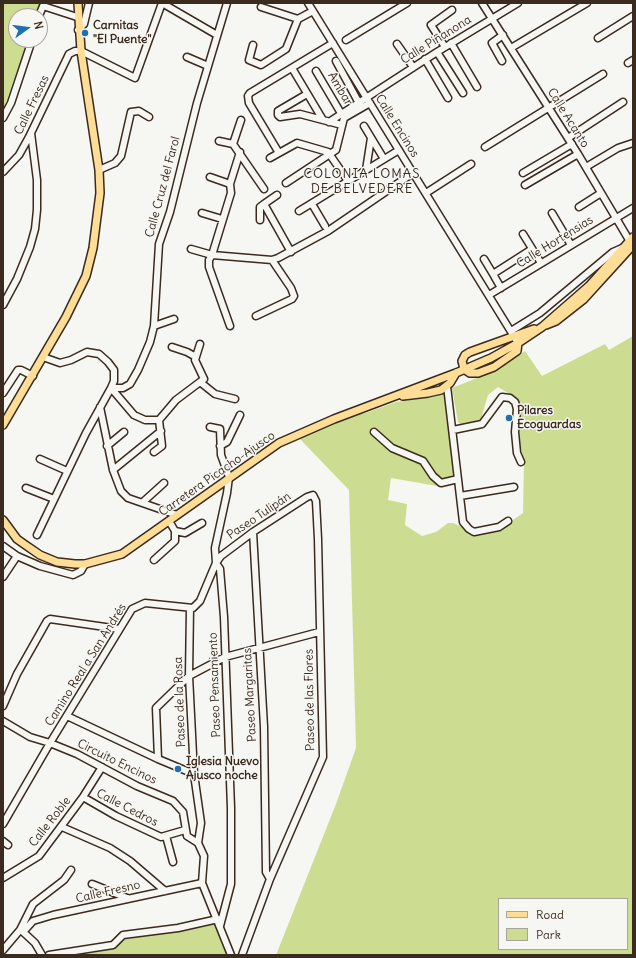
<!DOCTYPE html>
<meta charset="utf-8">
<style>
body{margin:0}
#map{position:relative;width:636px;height:958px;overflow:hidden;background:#f6f6f2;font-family:Delius,sans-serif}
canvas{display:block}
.frame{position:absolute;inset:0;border:4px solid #3b2a1e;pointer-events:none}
.legend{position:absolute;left:498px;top:898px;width:130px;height:52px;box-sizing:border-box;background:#f6f6f2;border:1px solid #aba49d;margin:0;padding:5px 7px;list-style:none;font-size:12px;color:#3b2a1e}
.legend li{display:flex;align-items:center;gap:8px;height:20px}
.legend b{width:20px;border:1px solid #aba49d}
.north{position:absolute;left:8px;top:8px;width:40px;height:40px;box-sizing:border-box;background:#f6f6f2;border:1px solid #aba49d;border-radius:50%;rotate:76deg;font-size:11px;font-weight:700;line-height:16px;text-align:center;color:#3b2a1e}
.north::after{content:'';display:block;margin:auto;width:14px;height:18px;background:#1f6fb2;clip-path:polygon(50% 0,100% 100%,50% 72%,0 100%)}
</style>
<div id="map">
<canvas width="636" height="958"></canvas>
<div class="frame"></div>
<ul class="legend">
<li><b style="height:5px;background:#fedd96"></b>Road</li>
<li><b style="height:11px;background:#ccdd92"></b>Park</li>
</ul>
<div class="north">N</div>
</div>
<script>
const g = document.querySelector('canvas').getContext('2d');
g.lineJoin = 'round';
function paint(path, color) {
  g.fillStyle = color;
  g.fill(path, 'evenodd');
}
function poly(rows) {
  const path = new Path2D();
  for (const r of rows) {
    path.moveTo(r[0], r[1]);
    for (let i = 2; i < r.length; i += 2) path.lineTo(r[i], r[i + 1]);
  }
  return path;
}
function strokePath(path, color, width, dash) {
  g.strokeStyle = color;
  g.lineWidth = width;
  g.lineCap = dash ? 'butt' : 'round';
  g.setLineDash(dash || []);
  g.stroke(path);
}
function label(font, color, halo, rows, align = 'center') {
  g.font = font + ' Delius,sans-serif';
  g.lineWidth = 3;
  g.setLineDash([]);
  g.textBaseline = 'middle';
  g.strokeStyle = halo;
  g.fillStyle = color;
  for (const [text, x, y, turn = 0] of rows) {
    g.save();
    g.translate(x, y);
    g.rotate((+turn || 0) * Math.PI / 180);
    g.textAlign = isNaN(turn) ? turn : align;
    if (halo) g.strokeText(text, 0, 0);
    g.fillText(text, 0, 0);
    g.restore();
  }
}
const green = poly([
 [3,3,40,3,36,16,16,16,16,40,28,40,3,111],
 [633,336,633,955,276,955,336,804,356,748,349,490,299,438,351,416,366,413,396,402,434,397,446,391,455,475,453,479,437,486,391,478,388,500,407,504,405,525,422,536,436,532,448,523,453,523,478,534,497,531,523,513,524,460,519,442,520,414,518,404,513,396,498,387,488,395,480,422,461,425,458,422,452,388,492,372,525,351,542,376,605,344,609,350],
 [499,899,627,899,627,949,499,949],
 [202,918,217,923,224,930,230,940,231,955,54,955,112,949,125,936,183,931,199,926,194,924,195,919]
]);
const minor = poly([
 [162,3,217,35],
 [308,3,518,343],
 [482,3,578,154,632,245],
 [261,7,298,19],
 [39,16,43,6,77,17],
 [78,30,84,24,89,3],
 [598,38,633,16],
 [346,40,407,3],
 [451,43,477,87],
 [397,44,413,67],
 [253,45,249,60,261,65,286,49,298,19,313,11],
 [445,47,431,25,452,10],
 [511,48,587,3],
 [437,52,463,93],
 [187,57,208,66],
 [425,59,448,98],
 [336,61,360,105],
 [502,61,492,43,503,35],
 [628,63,633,60],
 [292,68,323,120],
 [316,71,342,115],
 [307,94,278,111,278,115,280,117,300,114,342,125],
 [3,118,11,103,32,40],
 [329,122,437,52,518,3],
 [364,126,384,159],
 [568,138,623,102],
 [219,141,233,144,264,189],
 [233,144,241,120],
 [485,147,603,74],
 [279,153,249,103,248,96,250,93,333,43],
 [270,158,297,143,328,152,348,181],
 [586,167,618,148,633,143],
 [99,170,115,163,121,156,131,112,139,111,149,117],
 [366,170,371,138],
 [3,172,19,155,29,137,69,54,75,51,81,51,135,78,162,3],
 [523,173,572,144],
 [210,177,230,184],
 [286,183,336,150,344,118,370,103],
 [525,185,578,154],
 [426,193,471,164],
 [277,195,264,204,291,252],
 [312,204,325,226],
 [579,207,601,193],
 [299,211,399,150],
 [202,213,222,219],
 [552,213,571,245],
 [260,220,260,207,264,204],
 [523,234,541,263],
 [191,249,212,255,272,260,278,258,328,231,413,173],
 [484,259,493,274],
 [501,288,493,274,532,249],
 [489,295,633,208],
 [3,305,17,279,30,247,35,229,37,210,37,180,31,133],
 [256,316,292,299,294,296,291,288,272,260],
 [154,326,174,319],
 [230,326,209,267,209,260,212,255,231,193,230,184,240,152],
 [511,331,540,313,613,252,622,248],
 [172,347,187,352,196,357],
 [43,357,60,363,71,360,87,352,99,354,108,362,114,370,114,381,111,388,134,415,145,420,159,420],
 [200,382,215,394,235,399],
 [447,386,463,522,469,529,474,532,499,527,508,521],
 [3,393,18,370,21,370,33,376],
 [100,407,113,470,121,491,128,498,177,515],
 [159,420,176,400,204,379,195,360,200,344],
 [453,430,482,424,502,397,510,398,515,402,517,409,515,432,517,453,521,462],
 [374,432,392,448,423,461,433,476,441,483,458,479],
 [107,446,124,432],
 [220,446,227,442,240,415],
 [154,452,162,446,159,420],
 [40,459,67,471],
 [113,470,161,431],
 [26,488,54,499],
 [460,496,514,487],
 [143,502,164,483],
 [175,531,185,533,202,523],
 [253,532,264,727,266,872,270,879],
 [37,535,86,433,111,388,123,388,130,384,138,370,150,342,154,326,159,244,170,212,197,103,227,3],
 [3,546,17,556,40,566,73,575,81,571,85,564],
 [154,560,175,541,175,531,169,521],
 [3,577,17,556],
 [190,608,189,676,194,774,201,823,198,843,204,856,202,883,231,955],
 [3,706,17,674,47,621,50,619,119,629],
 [67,716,158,759,194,774],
 [3,721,30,737,50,743,77,754,137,786,173,801,183,812,187,836,198,843],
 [158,759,156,708,189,676,225,657,319,632],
 [83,797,116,816,161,837,185,830],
 [3,824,50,743,132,609,145,603,193,608,200,601,216,563,215,548,227,493,229,477,221,455,220,429,210,427],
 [62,827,110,848,130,861,165,891],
 [166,836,173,862],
 [3,841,8,845],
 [3,878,39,856,83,797,102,767],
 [92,884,127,898],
 [220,926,231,884,231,808,224,617,220,569,216,563,221,556,253,532,307,497,313,495,316,501,318,539,323,757,270,879,242,955],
 [21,930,35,943,42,955],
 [24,931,33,921,53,915,202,883],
 [3,950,20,930,33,904,64,880,71,870],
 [49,955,113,945,123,935,178,928,218,919]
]);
const major = poly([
 [546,325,556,321,584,299,633,245],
 [518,343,517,351,494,367,478,373,470,373,464,369,462,361,465,355,470,352,534,329],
 [403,396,428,393,441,390,450,383,456,373],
 [3,425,66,317,86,276,93,248,100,193,99,170,81,51,78,3],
 [3,520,17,539,24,544,40,555,57,562,75,564,85,564,122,554,279,443,334,419,456,373,491,358,518,343,542,327,589,286,633,237]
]);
const markers = [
 [85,33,4,"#1f6fb2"],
 [509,418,4,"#1f6fb2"],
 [178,769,4,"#1f6fb2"]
];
const poiNames = [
 ["Carnitas",93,26],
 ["\"El Puente\"",93,40],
 ["Pilares",517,411],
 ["Ecoguardas",517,425],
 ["Iglesia Nuevo",186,762],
 ["Ajusco noche",186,776]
];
const streetNames = [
 ["Calle Piñanona",436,40,-32],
 ["Ambar",340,89,59],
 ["Calle Fresas",32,105,-64],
 ["Calle Acanto",568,118,58],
 ["Calle Encinos",397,126,58],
 ["Calle Cruz del Farol",163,187,-75],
 ["Calle Hortensias",555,242,-32],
 ["Carretera Picacho-Ajusco",217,474,-35],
 ["Paseo Tulipán",259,516,-34],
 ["Camino Real a San Andrés",86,665,-58],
 ["Paseo Pensamiento",215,685,-92],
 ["Paseo Margaritas",250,695,-93],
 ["Paseo de las Flores",310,700,-91],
 ["Paseo de la Rosa",180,702,-92],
 ["Circuito Encinos",117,762,26],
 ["Calle Cedros",127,808,27],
 ["Calle Roble",50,822,-52],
 ["Calle Fresno",108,892,-13]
];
const neighbourhoodNames = [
 ["COLONIA LOMAS",362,174],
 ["DE BELVEDERE",362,189]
];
paint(green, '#ccdd92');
strokePath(minor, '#3b2a1e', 9);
strokePath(major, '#3b2a1e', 10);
strokePath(minor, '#f6f6f2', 6);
strokePath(major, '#fedd96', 7);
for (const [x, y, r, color] of markers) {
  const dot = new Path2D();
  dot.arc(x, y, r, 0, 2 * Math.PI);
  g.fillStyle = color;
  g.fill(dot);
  strokePath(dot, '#f6f6f2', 1.5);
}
label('bold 12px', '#3b2a1e', '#f6f6f2', poiNames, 'left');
label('12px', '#3b2a1e', '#f6f6f2', streetNames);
g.letterSpacing = '1px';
label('13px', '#3b2a1e', '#f6f6f2', neighbourhoodNames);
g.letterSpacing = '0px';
</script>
